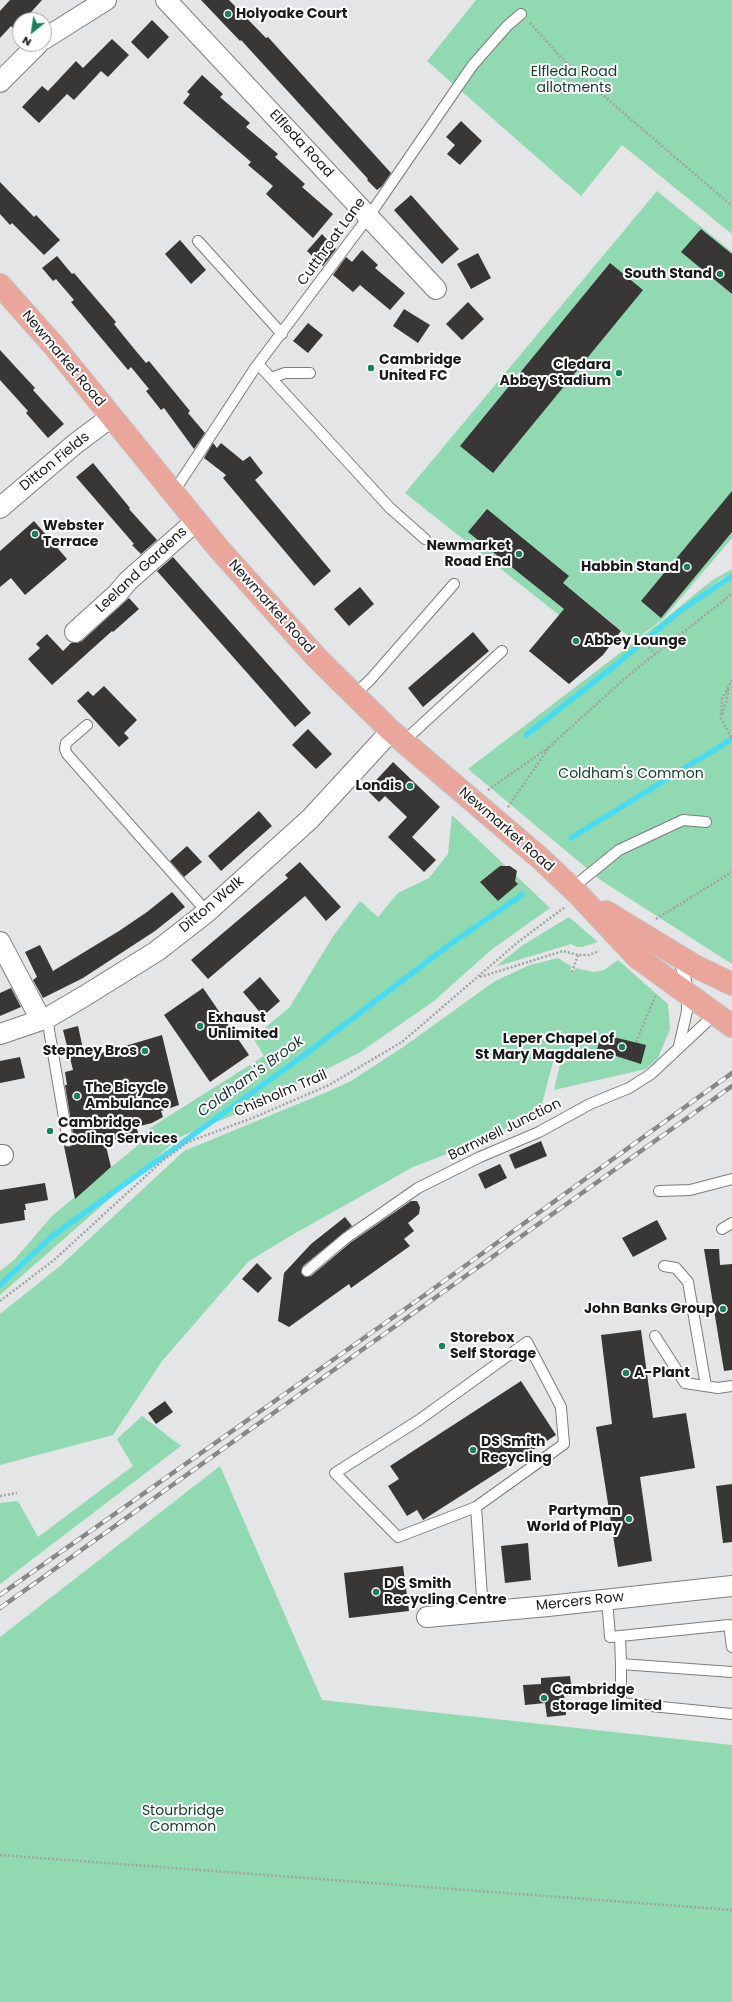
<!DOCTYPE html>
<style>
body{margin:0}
#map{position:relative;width:732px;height:2002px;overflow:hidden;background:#e4e5e6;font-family:Poppins,sans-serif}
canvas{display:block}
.north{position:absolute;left:12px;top:12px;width:40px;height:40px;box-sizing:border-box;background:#fff;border:1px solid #a3a3a3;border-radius:50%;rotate:210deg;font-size:11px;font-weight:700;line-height:16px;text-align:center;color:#191a1a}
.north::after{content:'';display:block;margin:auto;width:14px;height:18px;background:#19815b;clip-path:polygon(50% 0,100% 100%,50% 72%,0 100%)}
</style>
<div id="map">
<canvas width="732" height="2002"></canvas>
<div class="north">N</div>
</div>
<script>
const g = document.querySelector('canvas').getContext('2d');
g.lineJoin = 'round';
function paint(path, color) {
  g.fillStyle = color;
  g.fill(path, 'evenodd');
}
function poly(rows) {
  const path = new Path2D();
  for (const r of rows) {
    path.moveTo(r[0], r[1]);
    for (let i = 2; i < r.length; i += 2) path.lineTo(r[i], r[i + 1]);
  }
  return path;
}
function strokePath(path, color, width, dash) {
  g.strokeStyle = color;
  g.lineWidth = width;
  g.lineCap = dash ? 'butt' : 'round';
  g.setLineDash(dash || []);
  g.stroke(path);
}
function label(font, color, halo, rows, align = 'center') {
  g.font = font + ' Poppins,sans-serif';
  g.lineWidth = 4;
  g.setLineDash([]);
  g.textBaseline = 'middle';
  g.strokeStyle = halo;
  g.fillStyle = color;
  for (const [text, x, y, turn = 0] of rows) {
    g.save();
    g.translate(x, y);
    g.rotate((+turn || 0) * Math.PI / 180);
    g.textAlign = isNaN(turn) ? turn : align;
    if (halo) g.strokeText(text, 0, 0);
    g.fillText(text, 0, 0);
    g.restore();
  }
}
const green = poly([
 [476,0,732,0,732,234,622,145,581,196,427,61],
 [657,191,732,252,732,538,663,619,634,641,577,594,559,615,405,493],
 [732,569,732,574,723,578,677,612,651,633,725,579,732,576,732,964,602,881,468,769,666,618,711,581],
 [452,815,550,908,491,950,434,1001,359,1053,236,1114,180,1137,0,1295,0,1271,14,1260,53,1215,137,1146,150,1128,264,1056,253,1038,289,1008,334,935,360,901,378,917,398,893,429,878,448,854],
 [569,917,598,942,582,947,577,947,571,944,495,967,523,945],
 [558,958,572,967,570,971,574,972,575,968,594,972,604,970,618,960,668,1004,670,1029,658,1058,646,1069,554,1090,563,1052,554,1058,538,1119,413,1167,292,1235,249,1261,162,1361,113,1435,0,1465,0,1314,60,1266,184,1151,327,1092,351,1081,406,1045,495,981,530,965],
 [142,1416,181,1446,0,1584,0,1503,18,1501,38,1537,133,1466,117,1439],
 [220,1466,322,1700,732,1745,732,2002,0,2002,0,1637]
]);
const stream = poly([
 [526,735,617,664,680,611,732,576],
 [571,838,732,739],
 [0,1285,51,1237,303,1056,449,945,522,895]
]);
const building = poly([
 [10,0,42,0,24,20,20,20,20,24,15,30,11,26,0,38,0,11],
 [201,0,229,0,266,38,268,37,391,173,382,186,377,190,367,180,368,179,241,40,240,41],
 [152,20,169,37,148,59,131,42],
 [112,39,129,55,108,77,101,71,74,100,67,94,39,123,22,107,42,86,48,91,76,61,83,68],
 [202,75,223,94,220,97,250,123,246,127,278,154,275,157,305,184,302,187,333,214,313,238,266,194,273,186,248,165,251,162,183,103,190,94,187,92],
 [461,121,482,141,460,165,447,154,455,145,446,137],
 [0,182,34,217,36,215,60,240,44,255,12,223,10,225,0,214],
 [411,195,459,249,442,264,394,210],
 [701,229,732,254,732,294,681,252],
 [322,234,336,249,323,266,307,251],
 [180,240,206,270,191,284,165,254],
 [362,250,378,265,375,268,405,293,390,310,360,285,353,292,333,275,346,257,352,262],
 [478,253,491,278,471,289,457,264],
 [57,256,72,274,74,273,116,322,114,324,131,345,146,363,149,361,190,411,188,413,205,433,194,449,164,408,161,410,146,391,149,389,131,367,128,370,71,302,74,300,56,279,53,281,42,268],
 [610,263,643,290,493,473,460,446],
 [468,302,484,319,462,340,446,324],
 [404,309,430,325,418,343,393,326],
 [308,323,323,335,308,353,293,341],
 [0,350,35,388,33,390,64,424,48,438,26,413,28,411,0,380],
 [213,443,217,448,221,443,243,461,250,456,263,473,255,480,331,571,314,586,223,478,226,475,204,458],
 [93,463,130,508,129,509,157,540,141,554,132,545,134,544,76,477],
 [732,491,732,532,661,618,641,601],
 [487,509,569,576,563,583,621,631,603,655,569,684,529,651,564,609,468,532],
 [34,521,67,559,25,595,11,578,0,587,0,551],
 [173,557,311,713,295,727,157,571],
 [360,587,374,604,349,626,334,609],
 [129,598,139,609,113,632,112,631,52,685,28,659,40,648,36,644,47,634,63,651,71,643,77,643,82,641],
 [473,632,489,651,423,707,408,688],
 [104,686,137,720,124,733,129,738,119,747,77,701,88,691,93,696],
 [308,729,332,754,316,769,292,745],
 [393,762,440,807,412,837,436,860,424,872,388,837,407,817,385,796,379,802,367,790],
 [259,811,272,826,221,871,208,856],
 [187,846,202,862,184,877,170,861],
 [300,862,341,907,326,921,305,896,208,979,191,960,288,878,285,875],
 [500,866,510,866,517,871,515,881,518,884,498,901,480,882],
 [172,892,185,907,155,931,83,978,43,998,33,980,37,977,25,952,40,945,53,971,119,931,147,912],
 [260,977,280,1001,263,1016,243,992],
 [11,988,21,1007,0,1016,0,993],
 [203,988,249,1055,210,1082,164,1015],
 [78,1026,85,1058,162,1035,179,1105,161,1111,163,1117,152,1123,136,1127,139,1135,105,1142,111,1167,75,1199,64,1146,72,1146,74,1140,65,1085,67,1085,65,1072,73,1070,63,1030],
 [601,1034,646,1045,641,1064,597,1050],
 [20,1057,25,1078,0,1083,0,1061],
 [541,1141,547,1156,515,1169,509,1155],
 [500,1164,507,1178,485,1189,478,1174],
 [45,1183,48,1200,25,1204,26,1210,24,1210,25,1220,0,1224,0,1190],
 [411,1201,417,1201,420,1207,419,1214,408,1223,414,1231,404,1239,410,1246,351,1288,349,1284,289,1327,278,1321,284,1273,311,1244,345,1217,352,1226,303,1266,301,1273,305,1277,311,1276,350,1243],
 [657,1220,667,1239,633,1257,622,1238],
 [704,1249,719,1249,720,1265,732,1264,732,1370,724,1371],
 [257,1263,272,1278,258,1293,242,1279],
 [641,1330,653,1418,686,1413,695,1468,640,1477,652,1561,618,1567,596,1427,612,1424,601,1335],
 [521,1381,556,1435,423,1520,417,1510,407,1516,388,1486,399,1479,390,1466],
 [165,1401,173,1412,156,1424,148,1413],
 [732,1484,732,1542,723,1543,716,1486],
 [528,1543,531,1580,505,1583,501,1546],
 [403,1566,409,1611,349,1618,344,1573],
 [570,1676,572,1691,564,1692,566,1715,547,1717,545,1703,525,1705,523,1685,541,1684,541,1678]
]);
const path = poly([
 [530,23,570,67,732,206],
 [646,644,655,654],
 [732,680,722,699,721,718,732,739],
 [722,714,727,700,728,688],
 [488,790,548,748],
 [508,807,550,746,630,674,732,594],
 [656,919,732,872],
 [572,972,578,955],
 [480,977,563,951,578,955,589,955,599,951],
 [636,1042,656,994],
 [0,1301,54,1260,161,1162,188,1142,255,1117,329,1085,402,1042,518,942,565,907],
 [0,1496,17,1493],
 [0,1855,732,1910]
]);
const lane = poly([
 [198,241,282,334],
 [258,364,390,508,425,539],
 [271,378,285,373,310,373],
 [173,493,255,368,369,216,472,66,507,26,521,14],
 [354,695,370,680,454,584],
 [87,725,66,743,65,749,67,754,207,912],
 [404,741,502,651],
 [572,888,619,850,683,820,706,822],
 [675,960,680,965,686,980,687,995,687,1011,679,1046],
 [47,1018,68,1141],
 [659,1191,690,1190,732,1179],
 [722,1229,732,1223],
 [664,1266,676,1268,688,1282,706,1386],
 [307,1271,346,1238,418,1188,480,1157,539,1132,590,1104,629,1088,651,1074,714,1015],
 [655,1336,685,1383,718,1388,732,1386],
 [476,1507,398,1537,335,1473,419,1420,527,1342,561,1407,564,1444,476,1507,483,1612],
 [607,1599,610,1637,729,1625,732,1647],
 [620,1636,621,1664,732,1672],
 [621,1664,621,1703,732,1714]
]);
const street = poly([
 [166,0,436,289],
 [44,39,106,0],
 [0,82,38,44],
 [0,508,75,444,111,417],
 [75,632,117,594,128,581,196,521],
 [0,942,41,1020],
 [0,1034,47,1018,83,997,157,951,207,912,310,819,391,731],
 [0,1155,3,1155],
 [427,1617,548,1606,732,1586]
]);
const primary = poly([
 [0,285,55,347,219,549,317,658,391,731,541,859,578,894,637,957,732,1026],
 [606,912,693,965,732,984]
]);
const rail = poly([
 [0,1595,422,1297,732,1073],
 [0,1608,732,1086]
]);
const markers = [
 [228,14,4,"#19815b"],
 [720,274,4,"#19815b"],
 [371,368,4,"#19815b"],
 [619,373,4,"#19815b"],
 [35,534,4,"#19815b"],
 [519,554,4,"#19815b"],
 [687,567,4,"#19815b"],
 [576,641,4,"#19815b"],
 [410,786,4,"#19815b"],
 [200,1026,4,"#19815b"],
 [622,1047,4,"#19815b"],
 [145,1051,4,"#19815b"],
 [77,1096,4,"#19815b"],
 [50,1131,4,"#19815b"],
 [723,1309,4,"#19815b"],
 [442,1346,4,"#19815b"],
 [626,1373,4,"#19815b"],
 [473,1450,4,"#19815b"],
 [629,1519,4,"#19815b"],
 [376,1592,4,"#19815b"],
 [544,1698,4,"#19815b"]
];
const poiNames = [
 ["Holyoake Court",236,14],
 ["South Stand",712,274,"right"],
 ["Cambridge",379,360],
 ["United FC",379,376],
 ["Cledara",611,365,"right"],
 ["Abbey Stadium",611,381,"right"],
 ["Webster",43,526],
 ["Terrace",43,542],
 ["Newmarket",511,546,"right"],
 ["Road End",511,562,"right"],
 ["Habbin Stand",679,567,"right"],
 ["Abbey Lounge",584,641],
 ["Londis",402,786,"right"],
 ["Exhaust",208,1018],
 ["Unlimited",208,1034],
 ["Leper Chapel of",614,1039,"right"],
 ["St Mary Magdalene",614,1055,"right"],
 ["Stepney Bros",137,1051,"right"],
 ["The Bicycle",85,1088],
 ["Ambulance",85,1104],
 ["Cambridge",58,1123],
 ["Cooling Services",58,1139],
 ["John Banks Group",715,1309,"right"],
 ["Storebox",450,1338],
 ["Self Storage",450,1354],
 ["A-Plant",634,1373],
 ["DS Smith",481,1442],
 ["Recycling",481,1458],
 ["Partyman",621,1511,"right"],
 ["World of Play",621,1527,"right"],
 ["D S Smith",384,1584],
 ["Recycling Centre",384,1600],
 ["Cambridge",552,1690],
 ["storage limited",552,1706]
];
const parkNames = [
 ["Elfleda Road",574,72],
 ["allotments",574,88],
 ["Coldham's Common",631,774],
 ["Stourbridge",183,1811],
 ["Common",183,1827]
];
const streetNames = [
 ["Elfleda Road",301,144,47],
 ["Cutthroat Lane",332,242,-54],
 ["Newmarket Road",63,359,50],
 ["Ditton Fields",55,462,-39],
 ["Leeland Gardens",142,570,-43],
 ["Newmarket Road",271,607,48],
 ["Newmarket Road",506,830,41],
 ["Ditton Walk",212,905,-40],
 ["Chisholm Trail",281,1094,-23],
 ["Barnwell Junction",505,1130,-26],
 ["Mercers Row",580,1602,-6]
];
const waterNames = [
 ["Coldham's Brook",251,1077,-36]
];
paint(green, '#91d9b1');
strokePath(stream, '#48dbf2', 5.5);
paint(building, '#383736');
strokePath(lane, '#7d7d7e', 12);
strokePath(street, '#7d7d7e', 22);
strokePath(primary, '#c3c3c3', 24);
strokePath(path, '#a2a3a4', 2.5, [2, 2]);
strokePath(lane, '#fff', 10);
strokePath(street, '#fff', 20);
strokePath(primary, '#eba69c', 22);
strokePath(rail, '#878889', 4.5);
strokePath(rail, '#fff', 3, [9]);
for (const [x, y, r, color] of markers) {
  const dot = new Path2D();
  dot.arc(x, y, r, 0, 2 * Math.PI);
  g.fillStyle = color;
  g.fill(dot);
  strokePath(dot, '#fff', 1.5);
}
label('bold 14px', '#191a1a', '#fff', poiNames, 'left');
label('14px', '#0e3b26', '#fff', parkNames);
label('14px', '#191a1a', '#fff', streetNames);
label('italic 15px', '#1c3438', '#fff', waterNames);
</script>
